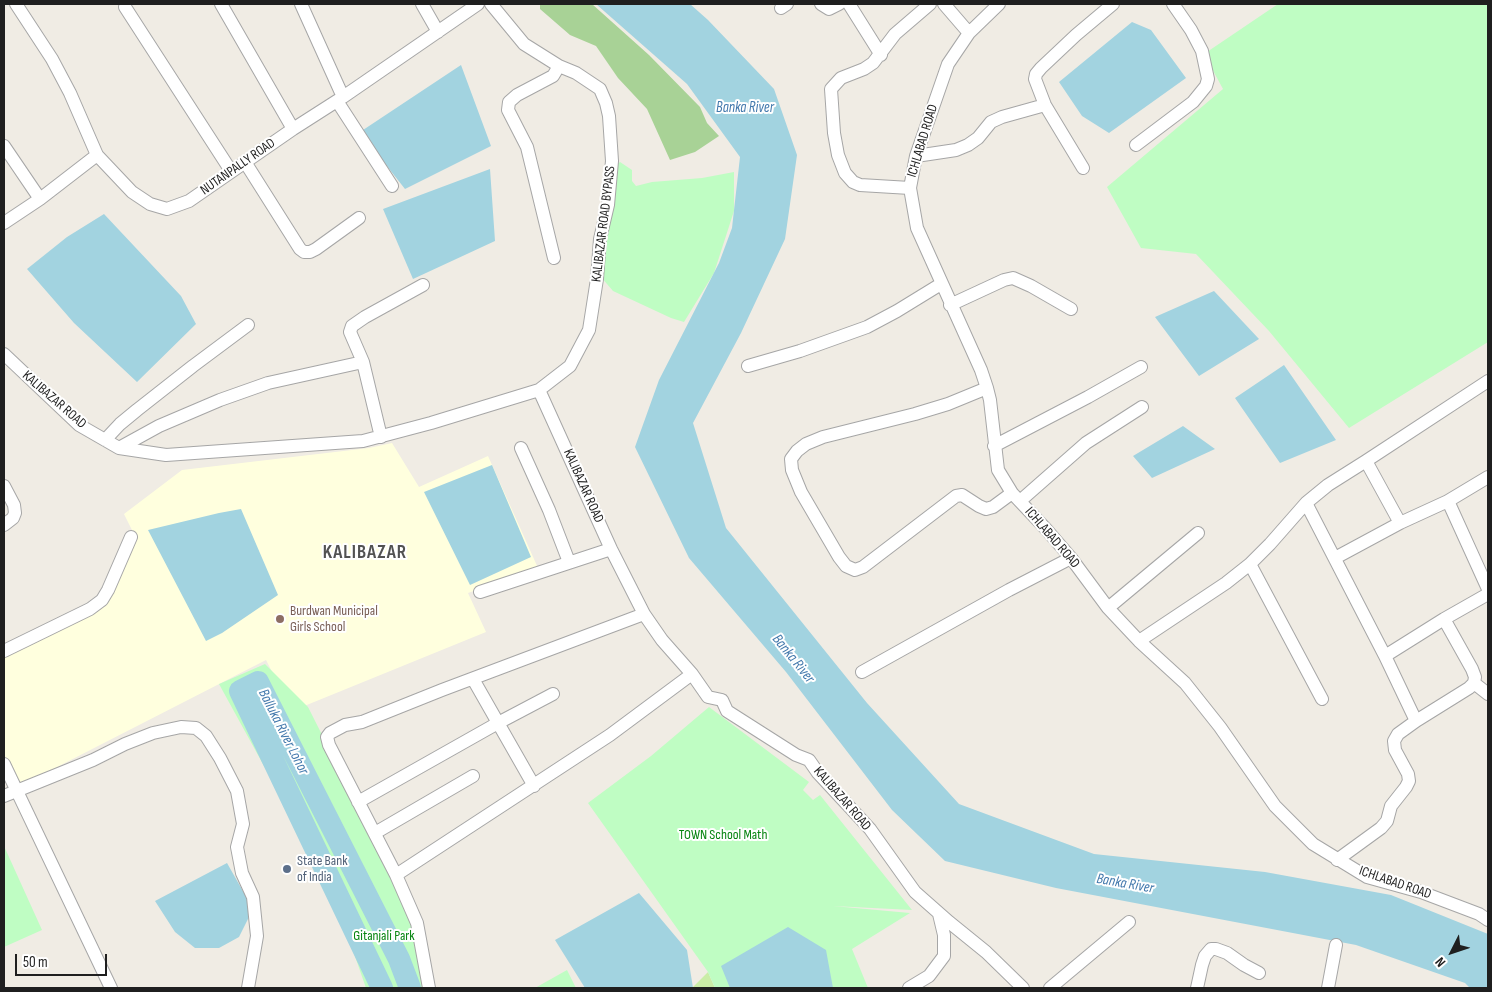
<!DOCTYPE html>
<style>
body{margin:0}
#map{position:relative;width:1492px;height:992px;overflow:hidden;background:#f0ece4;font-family:"Sofia Sans Condensed",sans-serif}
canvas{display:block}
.frame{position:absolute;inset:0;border:5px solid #1f1f1f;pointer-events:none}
.north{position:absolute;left:1427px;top:927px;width:50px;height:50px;-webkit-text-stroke:4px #fff;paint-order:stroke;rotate:229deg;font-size:14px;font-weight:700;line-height:20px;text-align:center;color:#1f1f1f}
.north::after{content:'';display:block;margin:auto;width:18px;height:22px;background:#1f1f1f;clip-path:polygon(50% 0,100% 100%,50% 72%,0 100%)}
.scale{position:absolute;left:15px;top:954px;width:92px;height:22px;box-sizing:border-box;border:2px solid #1f1f1f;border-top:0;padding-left:6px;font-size:15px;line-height:18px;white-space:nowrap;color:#1f1f1f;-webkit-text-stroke:4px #fff;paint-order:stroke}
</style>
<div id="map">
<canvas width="1492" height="992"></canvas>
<div class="frame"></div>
<div class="north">N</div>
<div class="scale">50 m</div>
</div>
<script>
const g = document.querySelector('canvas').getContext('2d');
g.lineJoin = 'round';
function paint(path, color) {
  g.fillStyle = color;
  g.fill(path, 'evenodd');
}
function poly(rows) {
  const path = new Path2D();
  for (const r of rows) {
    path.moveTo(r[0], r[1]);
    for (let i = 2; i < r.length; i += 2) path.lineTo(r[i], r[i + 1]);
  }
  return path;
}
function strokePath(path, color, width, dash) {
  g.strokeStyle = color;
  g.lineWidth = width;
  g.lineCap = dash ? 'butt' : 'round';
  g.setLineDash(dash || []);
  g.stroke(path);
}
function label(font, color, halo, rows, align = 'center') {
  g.font = font + ' "Sofia Sans Condensed",sans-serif';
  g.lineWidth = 4;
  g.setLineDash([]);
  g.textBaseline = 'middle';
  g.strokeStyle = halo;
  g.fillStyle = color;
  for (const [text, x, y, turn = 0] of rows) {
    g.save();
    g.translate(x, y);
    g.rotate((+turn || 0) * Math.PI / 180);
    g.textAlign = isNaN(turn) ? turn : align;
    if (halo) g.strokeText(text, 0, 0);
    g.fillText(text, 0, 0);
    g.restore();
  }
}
const education = poly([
 [392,443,419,487,488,456,538,568,468,593,486,632,292,711,266,660,18,787,4,754,4,656,106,606,136,538,124,514,182,470,369,448]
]);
const grass = poly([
 [708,972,715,988,693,988,693,987]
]);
const forest = poly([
 [540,4,592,4,649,55,700,107,707,123,719,136,695,152,670,160,647,109,618,78,596,46,570,35,540,9]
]);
const park = poly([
 [1278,4,1488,4,1488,342,1349,428,1269,331,1196,254,1141,248,1107,187,1223,89,1204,54],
 [620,162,632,170,632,181,636,186,652,182,702,178,734,172,734,211,714,273,684,322,671,318,613,291,601,277,615,166],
 [265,664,308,707,417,923,431,988,366,988,332,890,219,684],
 [709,707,809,782,803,790,813,800,820,795,912,910,833,906,910,913,852,949,868,988,715,988,708,972,588,803,651,756],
 [4,846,42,930,4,947],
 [567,970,576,988,535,988]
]);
const water = poly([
 [596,4,690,4,708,20,774,89,797,155,785,239,741,333,693,423,726,528,867,703,959,804,1094,854,1265,872,1391,895,1488,934,1488,988,1470,988,1465,983,1356,945,1056,888,945,861,892,810,786,672,689,558,635,447,659,380,719,263,732,228,740,157,687,84],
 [1132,22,1151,30,1186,78,1109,133,1082,116,1059,82],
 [461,65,491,146,405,189,360,132],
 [490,169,495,241,413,279,383,209],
 [104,214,181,296,196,324,137,382,74,323,27,269,67,237],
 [1214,291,1259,339,1199,376,1155,317],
 [1284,365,1336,440,1280,463,1235,398],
 [1183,426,1215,449,1152,478,1133,456],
 [492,465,531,557,470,585,424,492],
 [241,509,278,595,222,633,206,641,148,530,219,513],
 [227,863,248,900,249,917,239,937,219,948,195,948,175,932,155,901],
 [639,893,687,950,693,988,585,988,555,940],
 [788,927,826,950,833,988,730,988,721,966]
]);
const river = poly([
 [382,988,240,691,258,682,399,959,410,988]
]);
const street = poly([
 [16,4,52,59,70,93,97,155],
 [221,4,293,129],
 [301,4,343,97],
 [422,4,438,32],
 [491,4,524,44,559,66,576,73,600,89,606,103,609,116,612,161,608,205,600,239,597,279,589,330,570,366,539,390],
 [821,4,829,9,839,4],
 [849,4,881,55],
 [944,4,969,33],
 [999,4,969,33,948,64,916,156,910,188,917,228,981,370,987,388,990,400,998,470,1012,493,1046,529,1071,558,1108,608,1139,641,1185,683,1220,727,1275,806,1313,844,1367,877,1421,892,1479,914,1488,920],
 [125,7,231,171],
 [781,8,787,4],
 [337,101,392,186],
 [1136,145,1193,102,1206,86,1208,79,1202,51,1191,30,1173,4],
 [4,146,40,199],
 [916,156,956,150,968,145,978,138,991,122,1002,117,1045,105],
 [245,162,300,249,304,252,310,252,316,249,359,218],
 [1083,168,1045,105,1035,79,1036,74,1041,68,1076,35,1113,4],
 [910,188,860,185,853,182,845,173,838,155,834,133,831,89,841,78,864,69,873,63,895,34,930,4],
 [4,223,40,199,97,155,132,192,150,204,167,209,189,201,293,129,343,97,478,4],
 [554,258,527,147,508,110,509,102,517,95,553,76,559,66],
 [950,305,1004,280,1013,278,1031,286,1071,309],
 [4,354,79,425,119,448,166,455,363,441,431,423,539,390,611,549,644,614,662,640,692,674,708,697,722,700,727,711,796,755,809,760,818,773,870,829,915,892,949,922,986,952,1023,988],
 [748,366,800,351,867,327,897,311,941,284],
 [987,388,948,404,915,414,823,437,806,444,797,451,791,459,792,470,801,492,839,557,846,566,855,570,863,567,956,496,962,495,979,506,986,509,993,507,1012,493],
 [381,437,363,362,350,332,352,326,365,317,423,285],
 [105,440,120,424,137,410,193,366,248,325],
 [994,446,1088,397,1141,367],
 [119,448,159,426,220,400,268,383,363,362],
 [521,448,549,510,569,562],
 [1366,461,1400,523],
 [4,486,14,505,15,513,13,518,4,525],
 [1020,501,1086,443,1142,407],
 [1448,501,1488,589],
 [1335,558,1400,523,1448,501,1488,477],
 [1250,564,1322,699],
 [480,592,611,549],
 [1108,608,1198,533],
 [1139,641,1226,583,1250,564,1270,544,1306,503],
 [4,651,90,609,102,600,108,590,131,537],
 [1385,656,1306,503,1328,485,1366,461,1488,381],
 [862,672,1009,590,1071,558],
 [473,679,534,786],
 [1474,683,1488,694],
 [1416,721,1385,656,1444,619,1488,594],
 [4,764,111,988],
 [4,796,93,760,125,744,153,733,181,727,196,728,206,736,220,758,237,791,243,824,237,847,242,873,253,897,257,936,248,988],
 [358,802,498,723,553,694],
 [375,833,473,776],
 [1337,860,1381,828,1387,821,1391,806,1406,787,1409,781,1408,774,1395,750,1394,741,1398,734,1416,721,1469,688,1474,683,1475,677,1472,669,1444,619],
 [396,875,329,745,327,737,330,733,345,725,362,722,442,690,644,614],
 [429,988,417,923,396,875,610,735,692,674],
 [909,988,929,976,944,956,944,935,939,914],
 [1050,988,1129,922],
 [1197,988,1202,965,1205,956,1211,949,1216,949,1227,953,1244,965,1259,973],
 [1328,988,1336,945]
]);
const markers = [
 [280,619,5,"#8d6e63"],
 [287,869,5,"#5c6f8a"]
];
const streetNames = [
 ["ICHLABAD ROAD",923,141,-73],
 ["NUTANPALLY ROAD",238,167,-35],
 ["KALIBAZAR ROAD BYPASS",604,224,-83],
 ["KALIBAZAR ROAD",54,400,41],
 ["KALIBAZAR ROAD",583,486,66],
 ["ICHLABAD ROAD",1052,538,49],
 ["KALIBAZAR ROAD",842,799,49],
 ["ICHLABAD ROAD",1395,883,19]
];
const educationNames = [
 ["Burdwan Municipal",290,611],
 ["Girls School",290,627]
];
const parkNames = [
 ["TOWN School Math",723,835],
 ["Gitanjali Park",384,936]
];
const serviceNames = [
 ["State Bank",297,861],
 ["of India",297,877]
];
const waterNames = [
 ["Banka River",745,108],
 ["Banka River",793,659,51],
 ["Balluka River Lohor",283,732,63],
 ["Banka River",1125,884,10]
];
const districtNames = [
 ["KALIBAZAR",365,553]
];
paint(education, '#ffffde');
paint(grass, '#caeda7');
paint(forest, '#a8d296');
paint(park, '#bffdc3');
paint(water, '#a2d3e0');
strokePath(river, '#a2d3e0', 22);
strokePath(street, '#a6a6a6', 14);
strokePath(street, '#fff', 12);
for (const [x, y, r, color] of markers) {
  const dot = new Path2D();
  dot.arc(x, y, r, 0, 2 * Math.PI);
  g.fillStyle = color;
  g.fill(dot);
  strokePath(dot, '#fff', 2);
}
label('14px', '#1f1f1f', '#fff', streetNames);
label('14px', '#785e54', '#fff', educationNames, 'left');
label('14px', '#05840f', '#fff', parkNames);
label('14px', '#4e5e75', '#fff', serviceNames, 'left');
label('italic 15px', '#4278ac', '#fff', waterNames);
g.letterSpacing = '1px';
label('bold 19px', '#525252', '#fff', districtNames);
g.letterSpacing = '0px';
</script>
